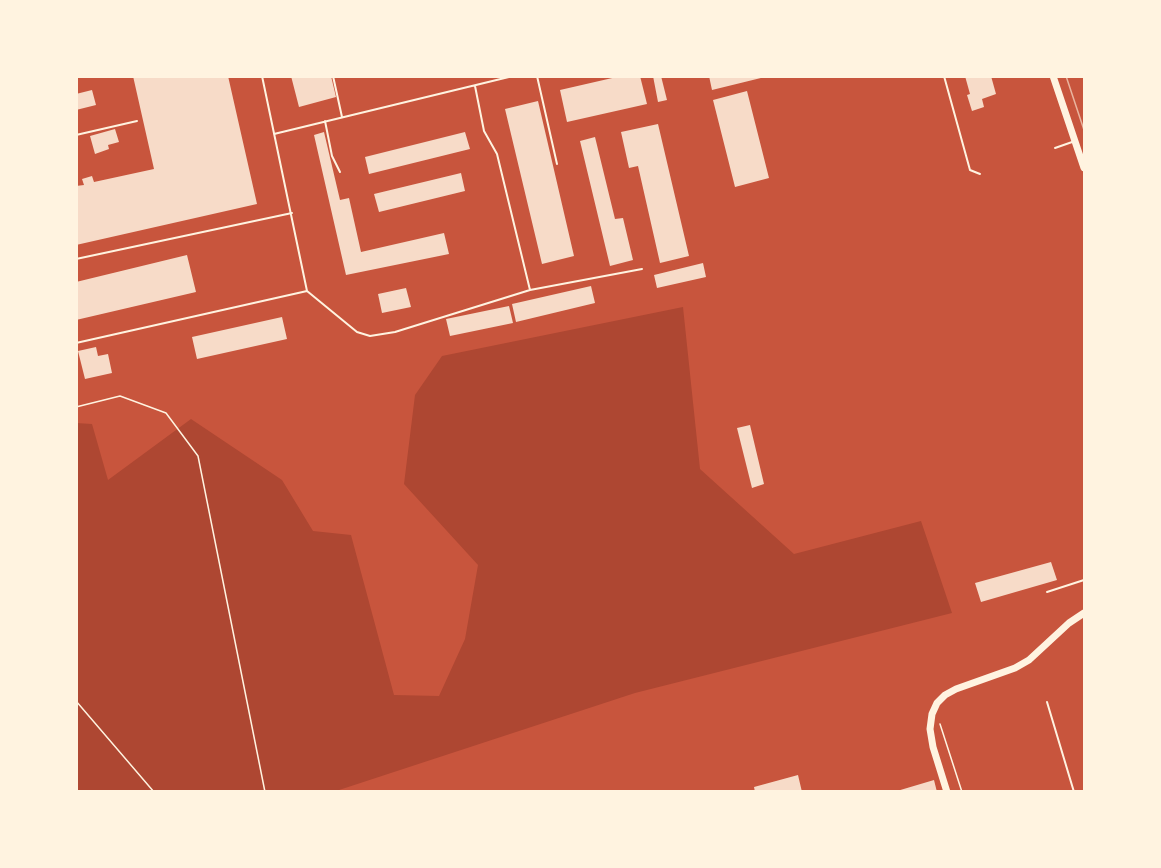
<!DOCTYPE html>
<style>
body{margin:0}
#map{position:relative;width:1161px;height:868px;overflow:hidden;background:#c8553d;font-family:Overpass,sans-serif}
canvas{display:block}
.frame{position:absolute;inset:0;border:78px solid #fff3e0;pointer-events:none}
</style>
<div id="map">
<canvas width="1161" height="868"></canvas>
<div class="frame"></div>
</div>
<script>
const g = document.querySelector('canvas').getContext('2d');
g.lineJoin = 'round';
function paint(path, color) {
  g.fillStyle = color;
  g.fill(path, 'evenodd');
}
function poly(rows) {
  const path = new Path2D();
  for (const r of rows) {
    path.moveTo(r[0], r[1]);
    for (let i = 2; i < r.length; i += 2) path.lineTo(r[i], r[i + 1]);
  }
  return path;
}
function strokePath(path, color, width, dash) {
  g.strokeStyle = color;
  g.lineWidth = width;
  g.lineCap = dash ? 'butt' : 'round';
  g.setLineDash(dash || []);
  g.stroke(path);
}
const green = poly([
 [683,307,700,469,794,554,921,521,952,613,635,693,336,791,77,791,76,423,92,424,108,480,191,419,282,480,313,531,351,535,394,695,439,696,465,639,478,565,404,484,415,395,442,356]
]);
const building = poly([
 [133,76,228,76,257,204,76,245,76,186,84,185,82,179,92,176,94,182,154,169],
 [291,76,331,76,336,97,299,107],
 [621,76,640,76,647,104,567,122,560,90],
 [653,76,661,76,667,100,658,102],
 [709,76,765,76,765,77,712,90],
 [965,76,991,76,996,94,982,99,984,107,972,111,967,95,970,94],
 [92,90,96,105,76,110,76,94],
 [747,91,769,178,735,187,713,100],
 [538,101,574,256,542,264,505,109],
 [658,124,689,256,660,263,638,166,629,168,621,132],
 [115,129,119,142,108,145,109,149,95,154,90,136],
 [324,132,340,200,349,198,361,252,444,233,449,254,346,275,314,135],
 [465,132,470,149,369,174,365,157],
 [595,137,615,219,623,218,633,260,610,266,580,141],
 [461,173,465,191,379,212,374,194],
 [187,255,196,292,76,320,76,282],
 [703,263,706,277,657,288,654,275],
 [591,286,595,303,516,322,512,304],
 [406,288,411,307,382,313,378,294],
 [509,306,513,323,450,336,446,319],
 [282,317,287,339,197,359,192,337],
 [96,347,98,356,108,354,112,373,85,379,78,351],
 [750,425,764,484,752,488,737,428],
 [1051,562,1057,580,981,602,975,583],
 [798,775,802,792,755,792,754,787],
 [934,780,937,792,897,792,897,791]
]);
const path = poly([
 [76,407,120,396,166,413,198,456,265,792],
 [76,701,154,792],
 [940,724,962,792]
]);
const service = poly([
 [262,76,307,291],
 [333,76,342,117],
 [537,76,557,164],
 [944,76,970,170,980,174],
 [475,86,484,131,497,154,530,290],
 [325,121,332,156,340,172],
 [274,134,513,76],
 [76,135,137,121],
 [1055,148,1075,141],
 [76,259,292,213],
 [76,343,307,291,357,332,370,336,395,332,530,290,642,269],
 [1047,592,1084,580],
 [1047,702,1074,792]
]);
const secondary = poly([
 [1053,76,1084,168],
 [947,792,933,747,930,729,932,714,937,703,945,695,956,689,1015,668,1029,660,1069,623,1084,613]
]);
const tram = poly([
 [1066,76,1084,130]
]);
paint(green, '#ae4732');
paint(building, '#f7dbc8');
strokePath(path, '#fff3e0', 1.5);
strokePath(service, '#fff3e0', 2);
strokePath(secondary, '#fff3e0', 7);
strokePath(tram, '#e9b49f', 1.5);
</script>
